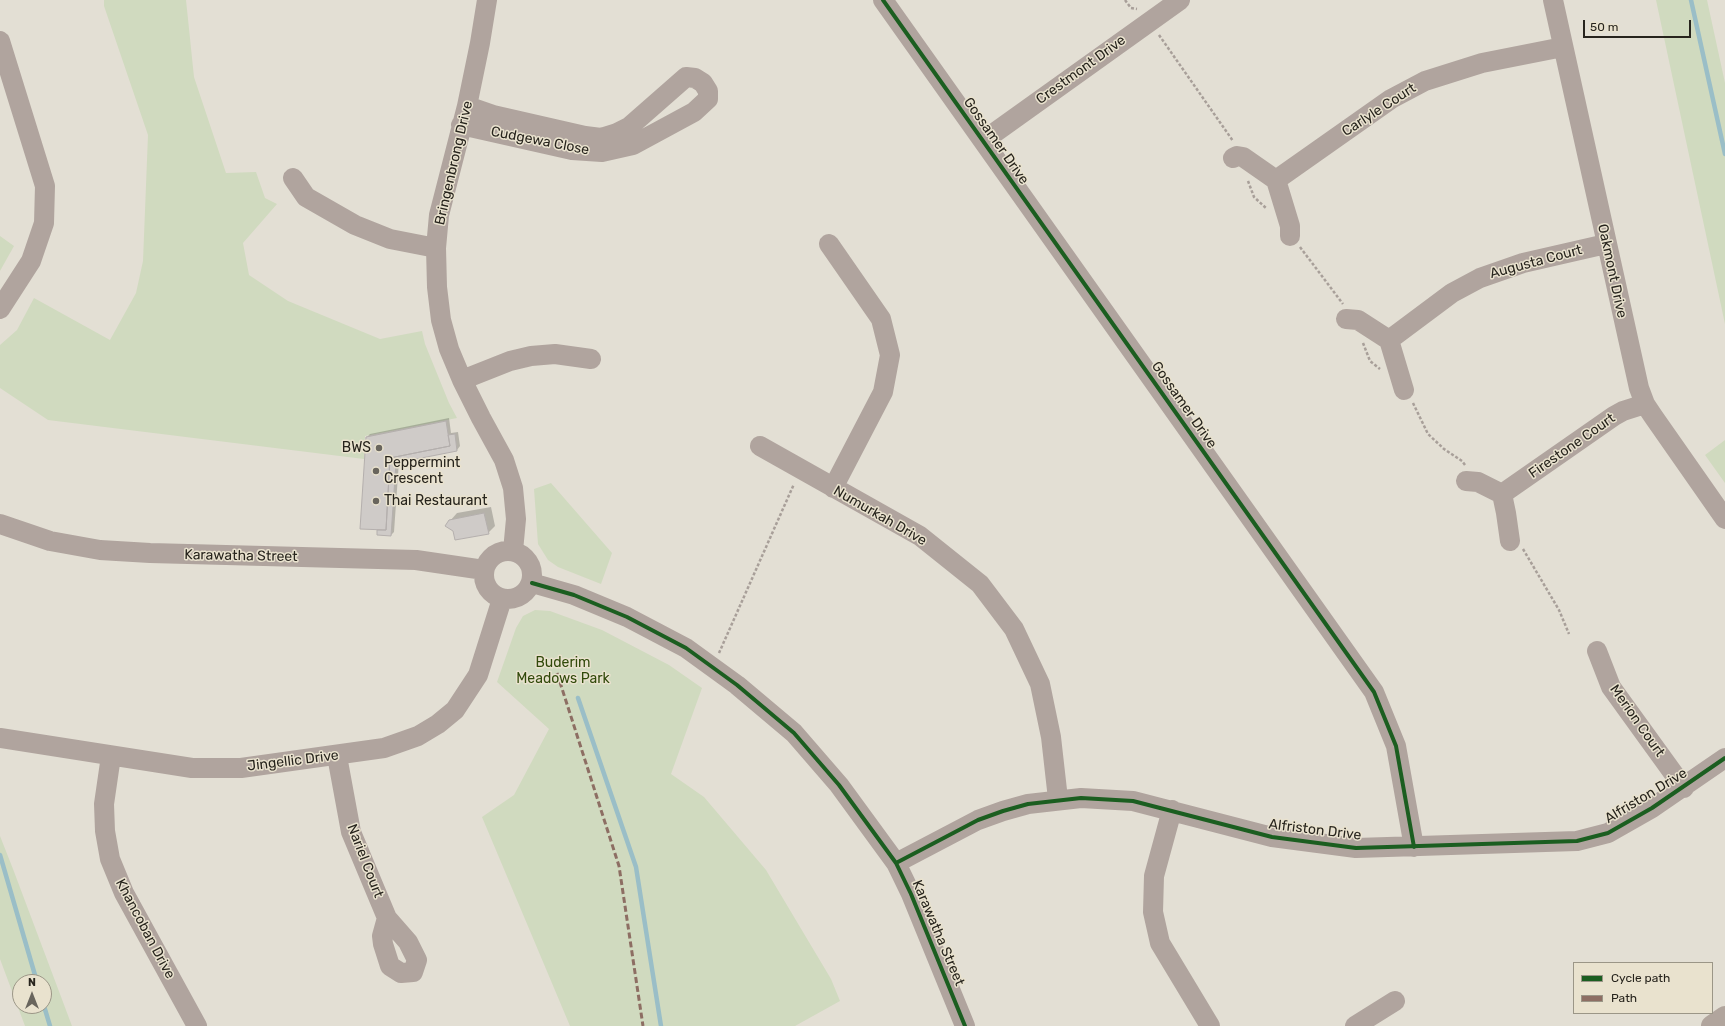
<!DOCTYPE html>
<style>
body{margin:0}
#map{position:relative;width:1725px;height:1026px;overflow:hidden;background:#e3dfd4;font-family:Rubik,sans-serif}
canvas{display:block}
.legend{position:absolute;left:1573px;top:962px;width:140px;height:52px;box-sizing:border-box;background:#e9e2ce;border:1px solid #9b9687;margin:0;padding:5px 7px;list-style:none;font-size:12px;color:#27241d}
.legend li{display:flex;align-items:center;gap:8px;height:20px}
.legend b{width:20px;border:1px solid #9b9687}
.north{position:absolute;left:12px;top:974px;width:40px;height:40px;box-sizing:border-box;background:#e9e2ce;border:1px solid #9b9687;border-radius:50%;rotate:0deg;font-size:11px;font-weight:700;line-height:16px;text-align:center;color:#27241d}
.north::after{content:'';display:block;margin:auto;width:14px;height:18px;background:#69655d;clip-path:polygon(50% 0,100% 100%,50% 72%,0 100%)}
.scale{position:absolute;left:1583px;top:20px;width:108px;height:18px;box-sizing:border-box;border:2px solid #27241d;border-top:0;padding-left:5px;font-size:12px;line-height:14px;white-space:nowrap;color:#27241d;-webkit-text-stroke:3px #e9e2ce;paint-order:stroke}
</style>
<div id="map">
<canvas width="1725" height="1026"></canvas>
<ul class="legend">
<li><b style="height:5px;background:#1b5e20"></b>Cycle path</li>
<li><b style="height:5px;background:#8d6e63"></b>Path</li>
</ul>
<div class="north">N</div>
<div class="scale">50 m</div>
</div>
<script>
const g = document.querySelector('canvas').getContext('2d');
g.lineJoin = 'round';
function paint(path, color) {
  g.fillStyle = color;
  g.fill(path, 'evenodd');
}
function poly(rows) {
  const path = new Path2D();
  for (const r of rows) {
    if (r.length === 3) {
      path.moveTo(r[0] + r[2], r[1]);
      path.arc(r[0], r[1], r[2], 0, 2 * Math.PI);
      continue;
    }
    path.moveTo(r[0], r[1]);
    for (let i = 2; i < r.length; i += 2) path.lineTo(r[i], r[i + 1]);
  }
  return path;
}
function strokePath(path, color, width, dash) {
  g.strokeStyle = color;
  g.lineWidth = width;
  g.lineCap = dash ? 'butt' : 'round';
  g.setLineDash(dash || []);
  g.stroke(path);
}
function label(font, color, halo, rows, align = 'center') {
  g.font = font + ' Rubik,sans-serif';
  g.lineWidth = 3;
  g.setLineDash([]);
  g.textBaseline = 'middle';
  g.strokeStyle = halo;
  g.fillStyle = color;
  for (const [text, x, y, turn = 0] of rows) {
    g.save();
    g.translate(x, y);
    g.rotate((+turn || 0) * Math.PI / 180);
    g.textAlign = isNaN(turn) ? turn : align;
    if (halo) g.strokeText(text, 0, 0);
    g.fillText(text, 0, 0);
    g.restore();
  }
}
const green = poly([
 [104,0,186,0,194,77,226,173,256,172,265,198,277,204,243,243,249,275,288,301,380,339,422,331,425,344,449,403,457,418,365,436,364,459,48,420,0,388,0,345,17,330,34,298,110,340,136,293,143,261,148,135,104,6],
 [1656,0,1707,0,1725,83,1725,324],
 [0,236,14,246,0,271],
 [1725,440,1725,483,1705,455],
 [551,483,612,553,601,584,558,567,548,560,538,544,534,489],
 [535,610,550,611,602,630,669,665,702,688,671,774,704,797,766,870,831,979,840,1001,795,1026,570,1026,482,817,514,795,549,729,497,682,516,628,523,616],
 [0,836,13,869,72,1026,25,1026,0,959],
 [20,982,44,982,44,1006,20,1006]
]);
const shadow = poly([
 [449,418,451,433,458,432,460,446,457,450,399,461,394,532,391,535,378,534,367,437,370,434],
 [491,507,495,526,488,533,454,530,450,521,457,513]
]);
const stream = poly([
 [1691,0,1725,154],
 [578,698,636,867,661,1026],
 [0,855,37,982],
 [44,1006,50,1026]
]);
const building = poly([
 [446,421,450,446,390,458,386,530,360,529,366,437,446,421],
 [455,434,457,451,396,463,391,536,377,535,377,530,386,530,390,458,450,446,448,435,455,434],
 [484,513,489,534,455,540,453,531,445,526,449,520,484,513]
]);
const path = poly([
 [1125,0,1131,8,1137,9],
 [1159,35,1233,141],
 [1248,181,1254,197,1267,209],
 [1300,247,1343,304],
 [1363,343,1370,361,1380,369],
 [1413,403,1428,434,1444,449,1462,461,1465,465],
 [1523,549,1559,610,1569,634],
 [719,653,794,484]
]);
const minor = poly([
 [487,0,480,43,467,106,439,215,436,248,437,287,441,320,449,349,462,380,481,418,504,460,513,488,516,519,513,551],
 [883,0,1374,692,1396,746,1414,847],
 [1553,0,1639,388,1645,404,1653,416,1725,519],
 [0,41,45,186,44,223,31,261,0,309],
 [461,125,572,150,602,152,633,145,694,112,708,99,708,91,703,83,695,78,686,77,629,127,617,133,601,138,585,136,493,115,467,106],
 [983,141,1180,0],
 [1233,158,1237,156,1243,157,1276,180,1290,226,1290,236],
 [293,178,306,197,355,225,390,239,436,248],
 [1276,180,1391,99,1425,81,1482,63,1563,47],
 [829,244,881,319,890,355,883,392,833,488],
 [1346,319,1358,320,1389,340,1404,390],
 [1389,340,1452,293,1480,278,1523,263,1606,244],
 [462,380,510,361,531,356,555,354,591,359],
 [760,446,920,536,980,584,1014,629,1040,684,1051,737,1058,799],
 [1466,481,1478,482,1502,494,1506,513,1510,541],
 [1502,494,1614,416,1623,411,1645,404],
 [0,524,50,541,100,550,150,553,416,560,484,570],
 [508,575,24],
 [532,583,574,595,627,617,686,648,737,685,794,733,839,785,896,863,911,894,965,1026],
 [1597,651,1611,687,1684,788],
 [0,738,192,768,241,768,384,748,418,736,438,724,455,710,478,675,502,599],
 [111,756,104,804,105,831,110,859,124,893,197,1026],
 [337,756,351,832,387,918,408,942,417,960,413,972,401,973,390,966,383,944,382,936,387,918],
 [1172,810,1154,876,1153,912,1160,943,1210,1026],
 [896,863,978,820,1003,811,1028,804,1081,798,1133,801,1272,837,1356,848,1577,841,1608,833,1652,808,1725,758],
 [1355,1026,1395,1001]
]);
const major = poly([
 [1712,1026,1725,1017]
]);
const quiet = poly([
 [557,673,619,866,643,1026]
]);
const cycleway = poly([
 [883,0,1374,692,1396,746,1414,847],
 [532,583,574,595,627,617,686,648,737,685,794,733,839,785,896,863,911,894,965,1026],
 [896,863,978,820,1003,811,1028,804,1081,798,1133,801,1272,837,1356,848,1577,841,1608,833,1652,808,1725,758]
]);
const markers = [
 [379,448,4,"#69655d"],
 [376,471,4,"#69655d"],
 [376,501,4,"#69655d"]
];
const streetNames = [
 ["Crestmont Drive",1081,70,-36],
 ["Carlyle Court",1379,110,-33],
 ["Cudgewa Close",540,141,11],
 ["Gossamer Drive",996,141,55],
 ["Bringenbrong Drive",454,163,-77],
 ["Augusta Court",1536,262,-15],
 ["Oakmont Drive",1612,271,78],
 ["Gossamer Drive",1184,405,55],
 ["Firestone Court",1572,446,-35],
 ["Numurkah Drive",880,516,30],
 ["Karawatha Street",241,556,1],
 ["Merion Court",1637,721,55],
 ["Jingellic Drive",293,761,-7],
 ["Alfriston Drive",1646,796,-31],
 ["Alfriston Drive",1315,830,7],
 ["Nariel Court",365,861,69],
 ["Khancoban Drive",145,929,62],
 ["Karawatha Street",938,933,67]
];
const poiNames = [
 ["BWS",371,448,"right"],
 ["Peppermint",384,463],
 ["Crescent",384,479],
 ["Thai Restaurant",384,501]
];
const parkNames = [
 ["Buderim",563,663],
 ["Meadows Park",563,679]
];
paint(green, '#d0dabf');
paint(shadow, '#0003');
strokePath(stream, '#9abec7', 4.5);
paint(building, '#cfcbc8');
strokePath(building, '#b4afad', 1);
strokePath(path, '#a89f99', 2.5, [3, 2]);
strokePath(minor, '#b0a49e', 20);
strokePath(major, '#b1a59d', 22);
strokePath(quiet, '#8d6e63', 3, [6, 3]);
strokePath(cycleway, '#1b5e20', 4);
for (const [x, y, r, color] of markers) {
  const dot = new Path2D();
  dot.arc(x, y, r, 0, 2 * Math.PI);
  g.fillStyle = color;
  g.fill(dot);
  strokePath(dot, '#e9e2ce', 1.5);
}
label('14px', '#27241d', '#e9e2ce', streetNames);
label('14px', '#27241d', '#e9e2ce', poiNames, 'left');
label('14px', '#314a0b', '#e9e2ce', parkNames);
</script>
